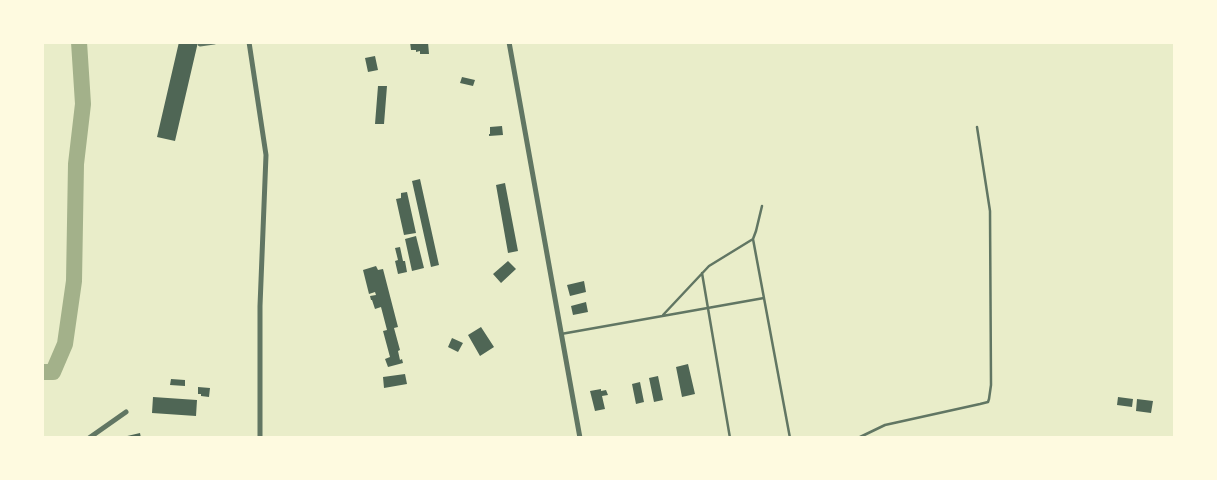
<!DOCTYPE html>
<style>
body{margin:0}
#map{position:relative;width:1217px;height:480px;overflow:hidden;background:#e9edc9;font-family:"Fira Sans",sans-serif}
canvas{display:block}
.frame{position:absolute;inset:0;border:44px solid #fefae0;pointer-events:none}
</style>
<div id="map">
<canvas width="1217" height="480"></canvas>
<div class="frame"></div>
</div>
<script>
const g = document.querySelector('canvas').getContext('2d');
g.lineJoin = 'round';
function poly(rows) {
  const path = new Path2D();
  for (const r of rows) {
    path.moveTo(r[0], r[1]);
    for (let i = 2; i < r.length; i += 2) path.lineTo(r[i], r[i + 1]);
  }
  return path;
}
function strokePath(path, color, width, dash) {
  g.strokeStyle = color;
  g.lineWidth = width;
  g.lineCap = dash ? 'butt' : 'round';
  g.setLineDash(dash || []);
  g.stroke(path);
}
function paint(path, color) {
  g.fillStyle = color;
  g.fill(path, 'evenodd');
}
const river = poly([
 [42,372,53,372,65,344,74,281,76,164,83,104,79,42]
]);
const building = poly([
 [179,42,198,42,175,141,157,137],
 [410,42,428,42,429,54,420,54,420,51,416,52,416,50,411,50],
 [375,56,378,70,368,72,365,58],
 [462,77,475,80,473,86,460,83],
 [378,86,387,86,384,124,375,124],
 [502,126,503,135,489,136,489,134,490,134,490,127],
 [420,179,439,265,431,267,412,181],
 [505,183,518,251,508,253,496,185],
 [407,192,416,233,404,235,396,199,401,198,401,193],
 [416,236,424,268,412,271,405,239],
 [400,247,403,261,405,261,407,272,398,274,395,261,398,260,395,248],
 [508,261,516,269,501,283,493,274],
 [376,266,378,270,383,269,398,327,394,328,400,350,398,351,400,360,402,359,403,363,388,367,385,359,390,357,383,331,387,330,381,307,375,309,372,300,371,300,370,296,376,295,375,292,369,294,363,270],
 [584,281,586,292,570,296,567,285],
 [586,302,588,312,573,315,571,306],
 [481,327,494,347,480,356,468,335],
 [452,338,463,343,458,352,448,347],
 [688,364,695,394,682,397,676,367],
 [405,374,407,384,384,388,383,377],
 [658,376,663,400,654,402,649,378],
 [171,379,185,380,185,386,170,385],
 [640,382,644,402,636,404,632,384],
 [198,387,210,388,209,397,201,396,201,394,198,394],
 [601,389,601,391,606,390,608,395,602,396,605,409,595,411,590,391],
 [153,397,197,400,196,416,152,413],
 [1118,397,1133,399,1132,407,1117,405],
 [1137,399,1153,401,1151,413,1136,411],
 [140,433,141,438,123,438,123,437]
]);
const service = poly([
 [753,239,790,438],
 [702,273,730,438],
 [663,315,709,266,753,239,756,231,762,206],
 [561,334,764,298],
 [858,438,885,425,980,404,988,402,989,399,991,385,990,211,977,127]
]);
const minor = poly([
 [249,42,266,155,260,306,260,438],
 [509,42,580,438],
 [200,44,214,42],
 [89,438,126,412]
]);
strokePath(river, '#a3b18a', 16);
paint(building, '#4f6655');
strokePath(service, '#617663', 2.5);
strokePath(minor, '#617663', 5);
</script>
